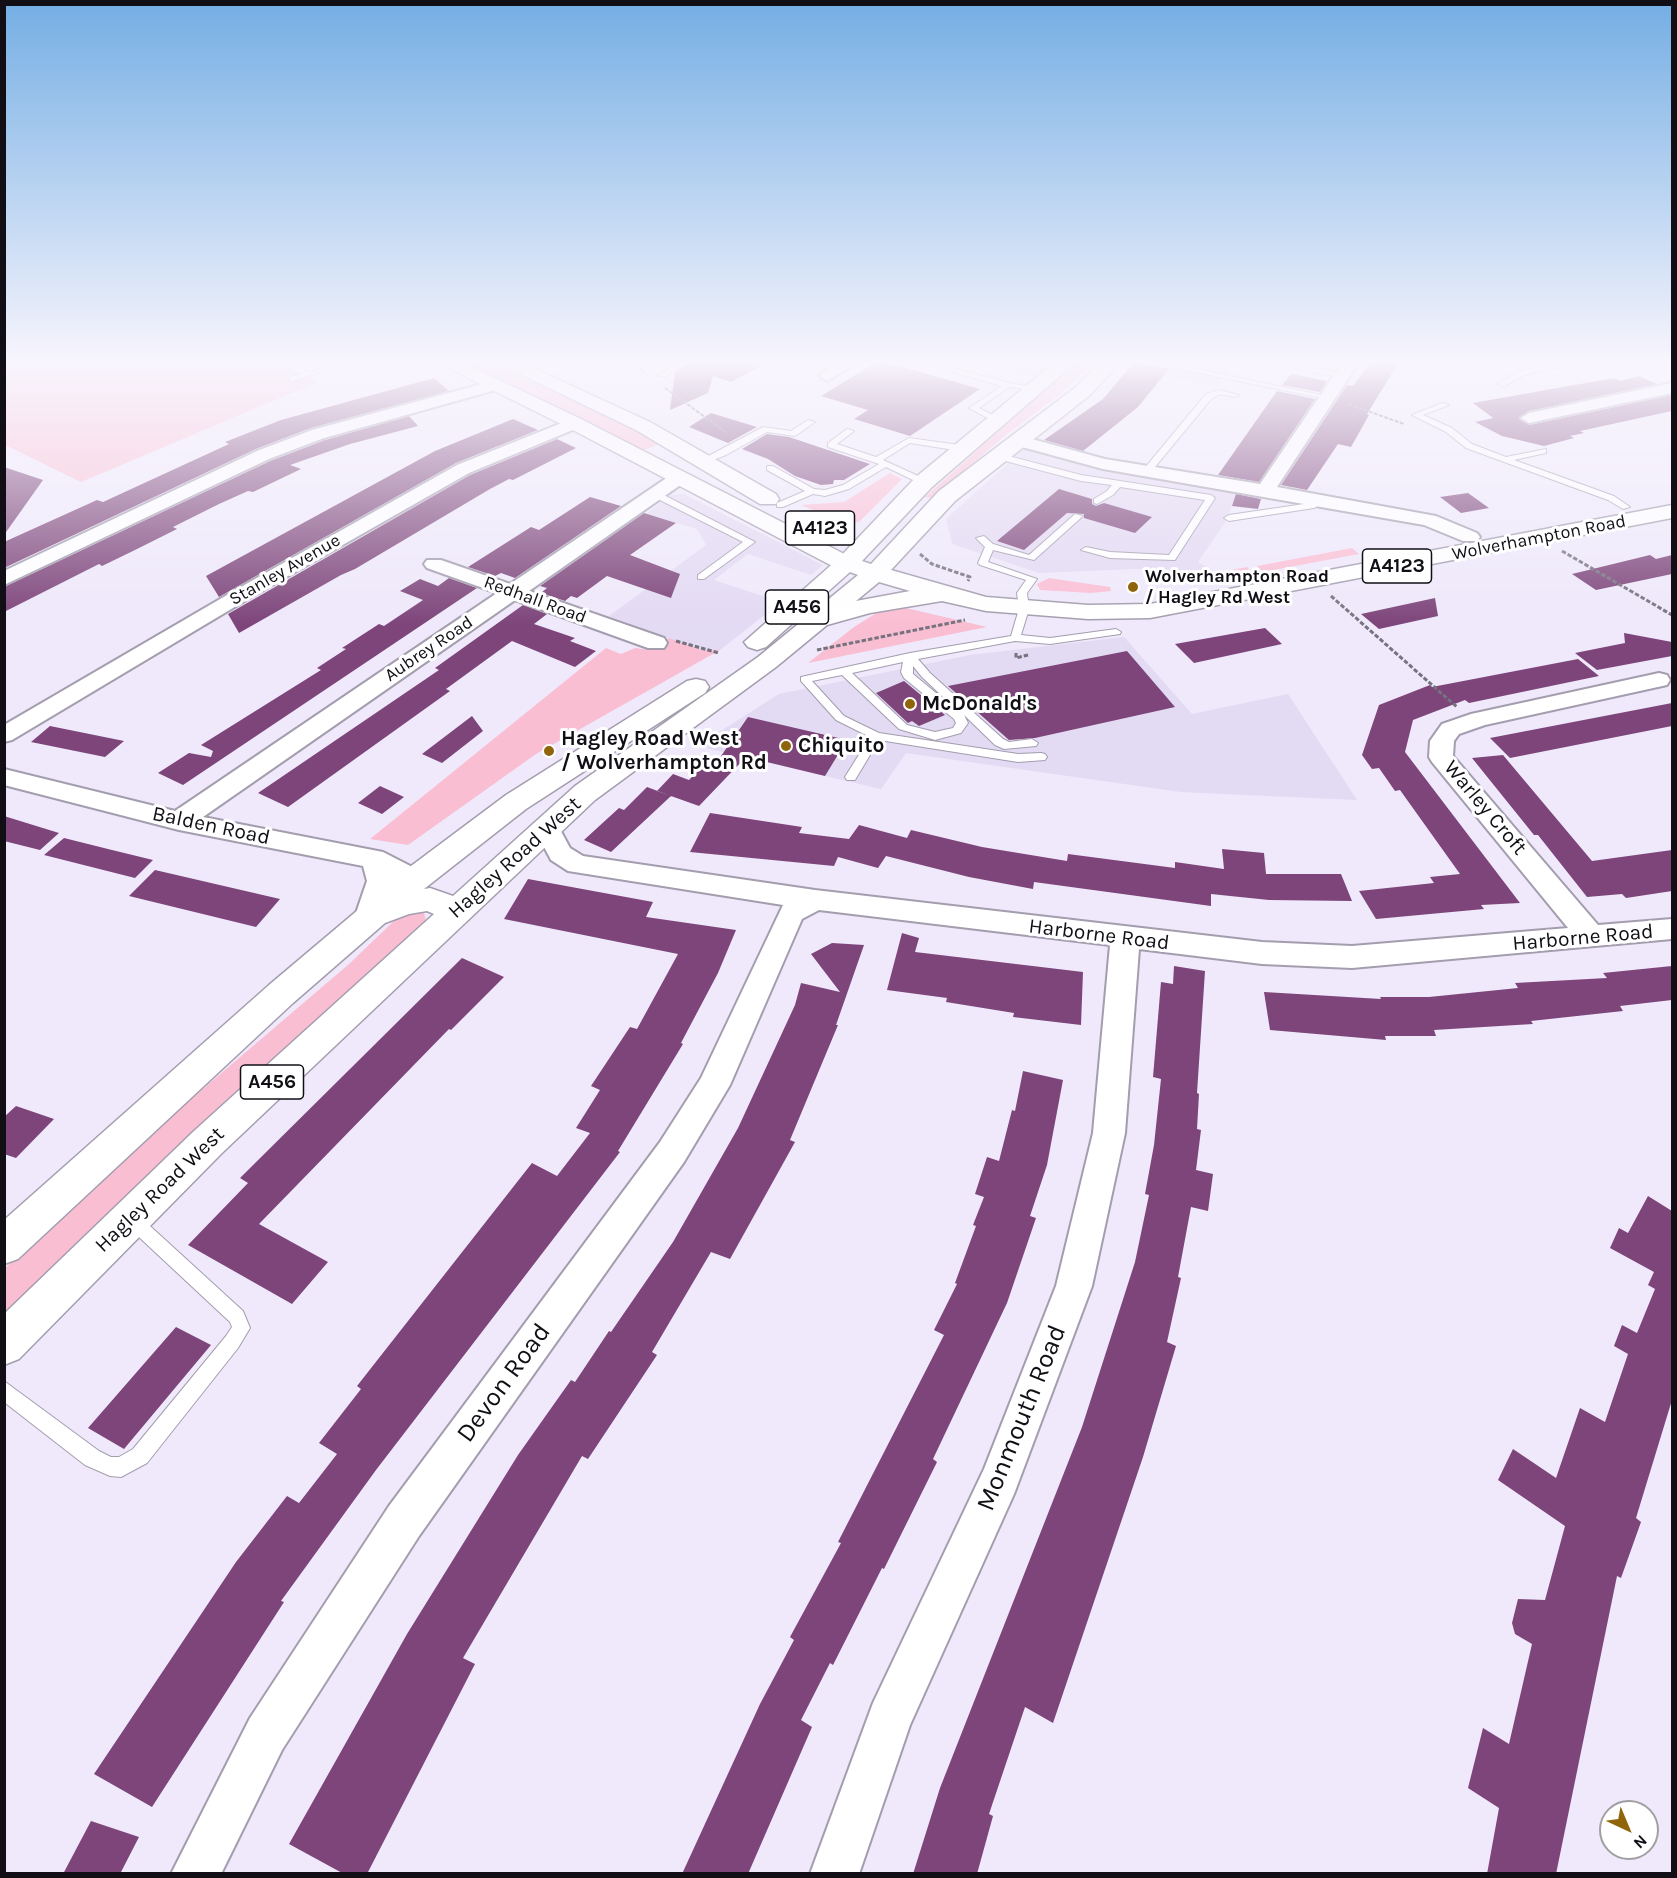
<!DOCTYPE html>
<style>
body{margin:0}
#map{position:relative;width:1677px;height:1878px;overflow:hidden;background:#efe9fb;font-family:Karla,sans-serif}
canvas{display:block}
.frame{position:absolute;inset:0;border:6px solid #110f15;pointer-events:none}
.north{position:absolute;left:1599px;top:1800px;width:60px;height:60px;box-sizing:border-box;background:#fff;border:2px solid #a09fa1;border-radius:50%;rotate:136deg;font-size:16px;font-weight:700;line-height:24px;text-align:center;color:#110f15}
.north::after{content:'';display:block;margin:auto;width:21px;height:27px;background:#8f640b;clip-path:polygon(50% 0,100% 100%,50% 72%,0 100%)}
</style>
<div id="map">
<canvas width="1677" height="1878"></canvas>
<div class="frame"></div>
<div class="north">N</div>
</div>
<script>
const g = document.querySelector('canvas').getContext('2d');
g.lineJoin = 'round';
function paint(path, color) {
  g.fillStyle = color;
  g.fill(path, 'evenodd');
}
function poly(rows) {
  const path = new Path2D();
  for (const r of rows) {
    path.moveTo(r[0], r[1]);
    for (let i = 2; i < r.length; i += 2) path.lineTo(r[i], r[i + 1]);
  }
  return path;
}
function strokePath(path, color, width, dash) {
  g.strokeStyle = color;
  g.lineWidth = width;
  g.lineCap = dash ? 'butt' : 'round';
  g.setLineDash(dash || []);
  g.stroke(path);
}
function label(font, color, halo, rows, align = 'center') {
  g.font = font + ' Karla,sans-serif';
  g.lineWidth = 6;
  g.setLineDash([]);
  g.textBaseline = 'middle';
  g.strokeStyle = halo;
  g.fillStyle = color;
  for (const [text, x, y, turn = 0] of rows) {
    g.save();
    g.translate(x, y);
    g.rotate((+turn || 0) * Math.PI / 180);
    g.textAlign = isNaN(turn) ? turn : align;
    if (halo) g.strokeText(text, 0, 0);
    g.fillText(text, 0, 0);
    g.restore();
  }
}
const built = poly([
 [975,362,1049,362,1035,377],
 [1130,362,1190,362,1230,369,1219,387,1124,369],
 [1027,446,1239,488,1226,521,1198,562,1214,571,1134,569,1039,573,952,544,946,519],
 [684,494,823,565,811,575,748,554,714,580,781,602,720,650,701,650,609,616,706,545,697,529,646,514,671,495],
 [1124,637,1192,714,1288,694,1357,800,1181,792,906,753,881,789,697,746,779,694,970,655]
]);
const green = poly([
 [4,362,284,362,318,382,81,482,5,445],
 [452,362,489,362,613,419,660,444,641,451],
 [1077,362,1095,362,1058,396,1007,434,932,498,925,497],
 [890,473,902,479,859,522,844,524,801,505,844,502],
 [1352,548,1359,554,1263,572,1257,566],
 [1247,567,1253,574,1221,580,1165,585,1164,583],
 [1049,578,1110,587,1111,591,1091,593,1040,590,1037,584],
 [902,607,987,627,808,663,854,627,878,612],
 [669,638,701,650,720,650,536,754,408,845,370,839,606,648,621,654,635,648,650,650],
 [414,911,424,913,427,925,5,1330,5,1268,116,1163,349,964,397,918]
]);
const building = poly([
 [691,362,768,362,731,382,713,376,708,393,670,410,675,373],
 [877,362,885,362,980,389,910,436,854,419,868,410,821,396],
 [1134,362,1169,369,1138,407,1083,451,1044,440,1103,399],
 [1370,362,1399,362,1367,414,1369,415,1351,447,1338,444,1307,490,1281,485,1347,385,1353,386],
 [1291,374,1327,381,1320,392,1282,385],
 [1639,376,1657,384,1529,411,1519,419,1529,425,1672,395,1672,411,1580,431,1584,433,1570,436,1574,438,1544,446,1502,436,1475,422,1493,418,1473,403,1614,378,1620,381],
 [434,378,449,391,311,428,256,449,4,568,4,542,97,500,103,502,229,444,225,442,281,420],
 [1277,391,1315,399,1259,482,1218,475],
 [711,413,757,427,728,443,689,427],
 [409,416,418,426,350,444,290,465,301,469,253,492,248,491,219,504,173,527,177,529,135,550,102,566,99,564,4,612,4,587,270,461,325,440],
 [513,419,538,430,456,463,219,597,206,576,435,451],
 [767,434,789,437,870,464,844,480,834,480,833,484,821,485,795,476,768,459,742,449],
 [557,439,576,448,513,480,509,479,490,489,355,569,341,575,239,633,228,614,470,475],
 [4,467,43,480,4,535],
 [1059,489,1092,499,1092,504,1096,506,1104,503,1152,517,1135,533,1084,518,1084,514,1067,513,1024,550,997,541],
 [1468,493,1489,508,1461,513,1440,497],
 [1236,494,1261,499,1258,509,1232,506],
 [590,497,621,506,515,578,501,573,495,576,468,567,531,527,539,530],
 [644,513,676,523,630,555,680,574,671,598,607,576,577,598,571,596,565,601,541,593,547,588,540,586],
 [1650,555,1656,559,1672,555,1672,574,1596,590,1572,574],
 [449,578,477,588,183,785,158,773,189,753,211,757,213,751,201,745,321,670,317,668,346,649,342,648,379,624,384,626,423,600,400,591,420,579,438,586],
 [1435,598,1438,616,1379,629,1361,614],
 [523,605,547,614,534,624,575,638,570,641,596,651,575,667,512,641,446,689,450,691,288,807,258,793,439,670,435,668],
 [1265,628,1282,644,1194,663,1175,644],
 [1624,633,1672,642,1672,656,1597,670,1575,653,1625,643],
 [1127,651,1175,707,1035,738,1009,740,948,686],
 [1578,659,1599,676,1469,703,1465,700,1413,720,1405,752,1520,903,1481,905,1484,909,1376,919,1359,891,1434,883,1430,877,1460,874,1400,790,1395,791,1379,768,1372,769,1362,755,1379,705,1430,685,1432,687],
 [904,681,945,715,919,726,912,721,908,723,876,693],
 [1672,703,1672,726,1510,758,1490,738],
 [472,716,483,731,442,763,422,754],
 [748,717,847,740,825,776,746,757,699,806,657,791,673,774,689,780,711,757,719,759],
 [50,726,124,741,105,757,31,742],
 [1503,755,1592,861,1672,850,1672,891,1626,898,1622,894,1587,897,1538,835,1534,835,1472,758],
 [380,786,404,797,382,814,358,803],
 [647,787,671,796,611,852,584,840,619,808,624,810],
 [710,813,802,827,799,833,849,839,859,825,907,838,911,830,982,847,1067,861,1068,854,1175,868,1175,862,1224,869,1222,849,1264,853,1266,874,1341,874,1352,901,1269,900,1211,894,1211,906,1034,882,1033,889,969,877,886,856,878,868,838,857,834,866,690,852],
 [4,816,59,833,40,850,4,841],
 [64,838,112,850,153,860,135,878,44,855],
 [155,870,280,899,256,927,129,896],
 [528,879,653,902,646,917,736,930,718,973,681,1043,683,1044,618,1151,620,1152,376,1470,281,1601,284,1602,152,1807,94,1774,236,1562,287,1496,299,1503,337,1454,319,1443,361,1389,357,1386,532,1163,557,1176,590,1133,576,1128,600,1090,591,1086,630,1027,637,1029,678,954,504,919],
 [902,933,919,938,915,952,1083,972,1081,1025,1013,1017,1014,1013,946,1002,947,998,887,990],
 [832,943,864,945,836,1025,838,1025,790,1140,795,1142,730,1259,711,1252,652,1352,657,1355,588,1459,582,1456,463,1658,475,1664,367,1874,344,1874,289,1844,407,1634,518,1455,571,1380,575,1382,609,1331,611,1332,673,1242,738,1128,795,1005,801,983,840,992,811,954],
 [462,958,504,977,451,1030,449,1029,259,1224,328,1262,292,1304,188,1245,248,1183,240,1178],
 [1174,966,1205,971,1197,1093,1199,1094,1197,1129,1201,1130,1196,1170,1213,1174,1208,1211,1191,1207,1178,1277,1181,1278,1167,1342,1176,1346,1143,1457,1053,1723,1025,1707,989,1814,993,1816,977,1874,913,1874,940,1788,1082,1427,1135,1262,1149,1195,1145,1194,1154,1145,1161,1079,1153,1077,1161,982,1173,984],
 [1672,966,1672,1000,1620,1006,1623,1011,1531,1021,1533,1024,1434,1030,1436,1036,1385,1036,1386,1040,1270,1030,1264,992,1381,999,1380,997,1429,997,1518,988,1515,983,1607,978,1603,973],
 [1023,1071,1063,1080,1047,1165,1030,1216,1036,1218,1007,1303,933,1459,937,1462,884,1569,882,1568,833,1665,830,1663,801,1720,812,1727,748,1874,682,1874,760,1704,794,1640,790,1637,841,1543,838,1542,944,1335,934,1330,957,1284,955,1283,976,1226,973,1225,984,1197,975,1194,987,1157,999,1161,1012,1110,1015,1111],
 [16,1106,54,1119,16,1158,4,1154,4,1117],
 [1648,1196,1672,1211,1672,1400,1636,1518,1641,1522,1621,1578,1617,1576,1556,1874,1487,1874,1499,1808,1468,1788,1483,1728,1509,1744,1532,1644,1515,1634,1512,1623,1518,1599,1545,1600,1565,1526,1498,1480,1513,1449,1556,1478,1580,1408,1605,1422,1628,1354,1614,1346,1622,1325,1637,1333,1655,1289,1648,1285,1654,1272,1610,1248,1619,1228,1628,1233],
 [176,1327,211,1345,124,1449,88,1428],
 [91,1821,139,1837,120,1874,63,1874]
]);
const pathFar1 = poly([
 [630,362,645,373],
 [1404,365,1406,362],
 [665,388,727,433],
 [1348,404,1404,424],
 [833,535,848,526]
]);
const path = poly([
 [1562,551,1672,615],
 [920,554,932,564,970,577,968,581],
 [1331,596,1457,707],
 [676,641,719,653],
 [817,650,965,620],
 [1016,653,1016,658,1028,655]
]);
const service = poly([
 [276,362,286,362,309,372,339,362,351,362,293,381,290,381,290,377,301,374,276,362],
 [679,362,689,362,664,377,657,375,679,362],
 [1145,362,1162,362,1331,397,1327,399,1145,362],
 [1565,362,1582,362,1525,375,1504,386,1497,384,1520,371,1565,362],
 [942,365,1009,383,1043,389,1039,391,1009,387,979,408,1002,420,1003,422,999,424,969,408,1002,386,942,369,942,365],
 [1299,365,1343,373,1347,375,1343,377,1296,369,1296,365,1299,365],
 [1219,390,1239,395,1235,397,1220,394,1212,398,1150,473,1144,473,1144,469,1206,394,1219,390],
 [1442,403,1449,405,1423,415,1452,428,1472,444,1506,457,1546,449,1546,453,1514,460,1614,496,1630,507,1623,509,1608,500,1466,448,1446,432,1412,415,1442,403],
 [808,420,815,422,795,436,767,432,726,455,703,464,699,461,763,427,791,431,808,420],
 [847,429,854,431,837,444,876,457,909,438,967,446,971,449,967,452,910,443,883,460,927,480,927,484,921,484,886,467,849,489,825,496,813,494,783,507,777,507,777,503,805,491,767,470,767,466,773,466,814,489,825,490,843,485,879,464,828,447,828,443,847,429],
 [997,453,1081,475,1211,495,1215,498,1175,560,1110,558,1081,550,1086,547,1110,552,1169,555,1205,500,1120,487,1113,495,1097,504,1094,503,1094,499,1107,491,1112,485,1081,481,994,458,993,456,997,453],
 [652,492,658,492,755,542,704,579,698,579,698,575,743,542,652,496,652,492],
 [1322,497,1326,500,1325,502,1314,508,1229,521,1224,518,1229,515,1311,503,1322,497],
 [1075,514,1083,516,1034,560,993,550,988,562,1037,579,1027,593,1029,609,1021,635,1050,638,1116,629,1121,632,1120,634,1050,644,1015,641,918,659,930,673,1003,739,1009,742,1032,739,1038,743,1036,746,1004,749,995,745,964,715,968,723,961,733,935,740,899,729,842,675,812,681,844,716,879,733,1018,754,1041,753,1045,754,1047,757,1045,760,1018,762,879,740,855,780,847,780,845,777,870,737,836,720,801,681,801,677,910,653,1011,636,1019,609,1017,593,1026,580,980,565,978,563,985,547,976,538,984,536,993,544,1029,555,1075,514],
 [903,662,901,672,904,678,954,719,956,723,953,728,935,732,907,725,852,673,903,662],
 [913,666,922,677,960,713,913,674,913,666],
 [132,1213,138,1215,243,1311,250,1328,238,1348,147,1463,121,1477,110,1476,85,1465,4,1402,4,1381,99,1451,111,1457,119,1457,133,1449,226,1336,232,1327,230,1322,126,1225,124,1220,126,1215,132,1213]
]);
const minor = poly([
 [815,362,840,362,849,368,827,381,819,376,828,369,815,362],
 [1343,362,1359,362,1277,487,1436,516,1477,533,1480,537,1477,541,1463,541,1424,525,1103,469,1011,444,1008,440,1017,435,1105,459,1260,484,1343,362],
 [493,381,501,386,499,389,324,438,269,459,4,585,4,571,257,451,312,430,493,381],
 [1672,383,1672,393,1529,423,1521,418,1529,413,1672,383],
 [574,418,583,423,580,427,469,473,253,596,12,740,4,742,4,725,239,588,457,465,574,418],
 [680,472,689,477,686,481,529,591,664,638,667,643,664,648,648,648,515,600,203,817,383,852,424,873,428,880,424,887,414,889,394,881,378,926,368,929,358,926,354,919,367,881,363,866,179,830,4,785,4,769,175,811,497,593,427,568,424,564,427,560,441,560,510,584,674,473,680,472],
 [1659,673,1667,675,1670,680,1667,685,1485,725,1459,734,1454,741,1453,756,1598,925,1672,919,1672,939,1352,968,1262,964,1139,949,1125,1133,1092,1286,1014,1494,910,1725,859,1874,810,1874,873,1703,984,1469,1056,1286,1093,1133,1110,945,819,910,802,919,730,1085,684,1162,419,1536,282,1750,221,1874,171,1874,250,1718,389,1506,660,1142,701,1078,783,905,568,871,551,860,534,828,538,822,547,819,556,822,570,848,583,856,815,890,1262,942,1352,946,1568,928,1432,762,1429,757,1430,741,1442,724,1471,714,1659,673]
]);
const primary = poly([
 [436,362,461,362,581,419,854,559,858,564,854,569,846,571,838,569,567,427,436,362],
 [495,362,520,362,650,422,776,494,779,499,776,504,760,504,636,430,495,362]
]);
const trunk = poly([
 [1055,362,1076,362,932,487,862,561,871,564,939,491,1076,387,1100,362,1120,362,1090,395,955,501,891,570,986,597,1088,605,1150,604,1672,505,1672,518,1150,618,1088,619,986,611,942,601,870,613,827,625,776,667,595,800,222,1153,19,1359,4,1365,4,1314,194,1131,434,914,427,911,409,914,385,923,293,1003,18,1259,4,1264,4,1220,269,985,403,872,506,795,687,681,696,679,705,681,709,687,705,693,526,809,424,889,430,888,453,896,575,786,758,657,858,575,850,572,766,647,757,650,748,647,744,642,838,559,916,477,1055,362],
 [879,582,910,591,856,601,879,582]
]);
const markers = [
 [1133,587,6,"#8f640b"],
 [910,704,6,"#8f640b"],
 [786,746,6,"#8f640b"],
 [549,751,6,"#8f640b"]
];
const farStreetnames = [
 ["Wolverhampton Road",1539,538,-11],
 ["Stanley Avenue",285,570,-30],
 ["Redhall Road",535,600,20],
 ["Aubrey Road",429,649,-34]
];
const farPoinames = [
 ["Wolverhampton Road",1145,577],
 ["/ Hagley Rd West",1145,598]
];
const shields = [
 [820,528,69],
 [1397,566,69],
 [797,607,63],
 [272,1082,63]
];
const shieldNames = [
 ["A4123",820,528],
 ["A4123",1397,566],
 ["A456",797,607],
 ["A456",272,1082]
];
const poiNames = [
 ["McDonald's",922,704],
 ["Hagley Road West",561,739],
 ["/ Wolverhampton Rd",561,763],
 ["Chiquito",798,746]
];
const streetNames = [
 ["Warley Croft",1485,808,50],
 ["Balden Road",211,826,12],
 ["Hagley Road West",515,858,-42],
 ["Harborne Road",1099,935,7],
 ["Harborne Road",1583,938,-5],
 ["Hagley Road West",160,1190,-44]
];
const nearStreetnames = [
 ["Devon Road",504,1383,-54],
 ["Monmouth Road",1022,1418,-68]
];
paint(built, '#e3daf3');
paint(green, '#fabed3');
paint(building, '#7d457a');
strokePath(service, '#a39dae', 2);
strokePath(minor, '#a39dae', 4);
strokePath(primary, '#a39dae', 3);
strokePath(trunk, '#a39dae', 3);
strokePath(pathFar1, '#76727e', 2, [4, 1.5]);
strokePath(path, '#76727e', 3, [4.5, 2]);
paint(service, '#fff');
paint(minor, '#fff');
paint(primary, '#fff');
paint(trunk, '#fff');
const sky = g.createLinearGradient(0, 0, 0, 625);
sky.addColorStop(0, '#74aee4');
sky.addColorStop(0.58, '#f8f5fd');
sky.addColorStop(1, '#f8f5fd00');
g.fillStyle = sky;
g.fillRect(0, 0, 1677, 625);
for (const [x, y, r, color] of markers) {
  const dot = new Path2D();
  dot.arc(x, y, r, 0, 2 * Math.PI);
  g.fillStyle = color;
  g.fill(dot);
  strokePath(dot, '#fff', 2);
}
label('18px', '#110f15', '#fff', farStreetnames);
label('bold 18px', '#110f15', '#fff', farPoinames, 'left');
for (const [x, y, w] of shields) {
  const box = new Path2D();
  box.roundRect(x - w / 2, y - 17, w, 34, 4.5);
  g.fillStyle = '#fff';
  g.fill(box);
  strokePath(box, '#110f15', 1.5);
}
label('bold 20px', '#110f15', null, shieldNames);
label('bold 21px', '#110f15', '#fff', poiNames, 'left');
label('21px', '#110f15', '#fff', streetNames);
label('26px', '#110f15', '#fff', nearStreetnames);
</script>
